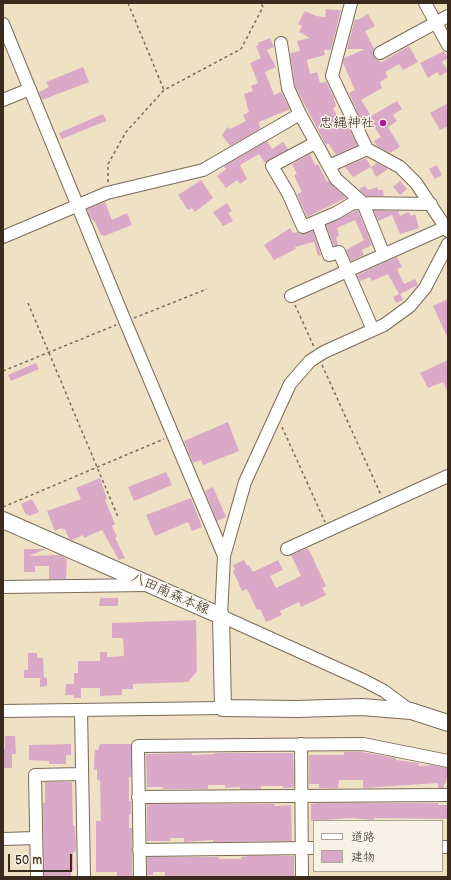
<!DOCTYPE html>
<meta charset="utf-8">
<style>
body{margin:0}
#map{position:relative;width:451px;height:880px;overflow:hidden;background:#efe1c3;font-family:"Balsamiq Sans","Klee One",sans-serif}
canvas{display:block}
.frame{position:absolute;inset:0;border:4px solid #3b2a1e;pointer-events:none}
.legend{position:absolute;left:313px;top:820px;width:130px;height:52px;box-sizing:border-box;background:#f7f3e8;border:1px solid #aca397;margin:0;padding:5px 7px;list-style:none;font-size:12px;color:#3b2a1e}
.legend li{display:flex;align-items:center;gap:8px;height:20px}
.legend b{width:20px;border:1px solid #aca397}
.scale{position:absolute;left:8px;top:854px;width:64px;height:18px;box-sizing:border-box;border:2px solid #3b2a1e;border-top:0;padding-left:5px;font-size:12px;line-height:14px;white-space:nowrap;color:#3b2a1e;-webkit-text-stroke:3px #f7f3e8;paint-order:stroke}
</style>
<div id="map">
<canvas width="451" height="880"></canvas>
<div class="frame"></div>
<ul class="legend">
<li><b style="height:5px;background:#fff"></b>道路</li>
<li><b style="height:11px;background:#dba9c8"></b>建物</li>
</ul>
<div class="scale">50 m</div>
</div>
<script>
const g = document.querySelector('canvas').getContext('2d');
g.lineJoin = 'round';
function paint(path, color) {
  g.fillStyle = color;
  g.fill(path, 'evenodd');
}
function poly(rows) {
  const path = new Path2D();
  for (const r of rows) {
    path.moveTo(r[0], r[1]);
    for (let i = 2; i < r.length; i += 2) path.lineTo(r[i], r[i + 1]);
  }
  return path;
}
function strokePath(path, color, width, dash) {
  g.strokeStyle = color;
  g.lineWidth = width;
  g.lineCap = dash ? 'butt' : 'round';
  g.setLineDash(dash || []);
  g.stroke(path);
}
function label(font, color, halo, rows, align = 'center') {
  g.font = font + ' "Balsamiq Sans","Klee One",sans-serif';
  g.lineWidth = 3;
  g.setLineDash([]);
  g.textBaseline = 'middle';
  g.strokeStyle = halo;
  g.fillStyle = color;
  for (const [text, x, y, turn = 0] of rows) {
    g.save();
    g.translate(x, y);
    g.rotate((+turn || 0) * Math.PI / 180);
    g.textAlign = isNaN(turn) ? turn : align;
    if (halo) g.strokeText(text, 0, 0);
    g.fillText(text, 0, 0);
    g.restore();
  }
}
const building = poly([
 [326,9,341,10,331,50,324,50,325,55,307,60,310,74,317,72,320,83,326,82,333,96,336,106,333,108,342,125,346,123,357,145,336,155,328,143,326,145,295,86,290,53,300,51,297,41,310,38,299,32,302,26,298,24,305,11,316,16,325,17],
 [368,14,375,26,365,31,374,49,373,53,376,59,382,62,409,46,418,62,403,70,399,64,385,72,388,77,380,82,382,88,361,100,370,114,361,120,349,93,355,90,343,63,344,58,365,49,347,49,355,19,358,20],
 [270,38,274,47,267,50,276,67,265,72,274,95,281,92,290,109,259,122,260,129,230,146,222,135,228,127,230,129,246,121,243,115,249,112,244,94,253,91,251,86,258,83,250,63,261,58,256,46,259,45,258,43],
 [444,51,448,58,442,62,448,71,440,76,437,72,428,78,420,63],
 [83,67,89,82,42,100,39,92,49,87,46,82],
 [397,101,402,109,393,115,397,121,388,127,400,147,390,153,377,146,374,141,381,137,373,125,371,127,366,119],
 [448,103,448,126,440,130,430,113],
 [103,114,106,121,62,139,59,133],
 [267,141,272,149,283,142,288,149,265,163,259,154,240,165,247,179,240,184,237,180,226,188,217,176,226,169,224,166],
 [310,154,315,165,318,164,327,182,329,181,346,198,307,217,297,194,302,192,294,175,297,174,292,164],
 [366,158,371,167,377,163,388,169,376,177,371,167,353,177,345,167],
 [437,165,442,175,435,179,429,169],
 [201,180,213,198,195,212,192,208,188,210,178,195],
 [400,181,407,189,400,195,393,187],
 [365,186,368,190,377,187,378,190,383,190,384,196,366,196,359,189],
 [105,202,112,220,127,213,132,225,104,236,101,235,95,222,90,217,87,209],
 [227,203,232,211,228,213,233,221,223,226,213,212],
 [355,211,358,211,372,245,362,250,364,255,351,261,346,250,364,240,355,220,337,228,339,235,336,238,338,245,334,246,326,225],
 [374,211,398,211,400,216,408,212,412,216,415,214,419,228,400,234,392,215,378,221],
 [290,228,293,233,298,232,302,234,313,231,321,255,318,256,314,242,295,247,296,249,274,260,264,245],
 [397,257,402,267,397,269,404,284,415,279,418,285,400,294,403,300,396,303,393,297,399,294,388,274,372,281,370,277,360,281,357,275],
 [448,299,448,339,433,306],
 [448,360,448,392,443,382,428,388,420,373],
 [36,363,39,369,11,381,8,375],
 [228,422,239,451,203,465,201,460,193,463,184,441],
 [166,472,172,485,134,501,128,487],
 [100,478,107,499,105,500,115,524,112,526,117,537,115,538,125,558,119,560,102,530,84,538,83,535,72,540,69,539,65,529,63,530,62,528,55,531,47,511,81,499,76,488],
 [213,487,226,517,217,521,205,491],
 [191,498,202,527,192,531,188,522,155,536,146,515],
 [32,499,39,512,29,516,28,514,26,515,21,504],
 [308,548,326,586,322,588,326,595,301,607,299,602,280,611,282,615,266,622,260,609,257,610,247,589,242,591,233,571,235,570,233,565,244,560,247,566,249,565,253,572,278,560,283,570,270,576,276,588,301,576,291,555],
 [24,549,46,549,29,556,60,555,67,559,66,579,49,579,49,566,35,566,35,572,24,572],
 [100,598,118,598,118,606,99,606],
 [196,620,197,671,188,682,133,684,133,689,122,689,122,695,100,696,100,688,81,688,81,698,74,698,73,695,65,695,66,684,74,684,74,673,78,673,78,661,100,661,100,652,107,652,107,657,124,656,123,638,112,638,112,623],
 [28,653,37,653,37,658,43,658,44,677,47,678,47,686,40,687,40,678,24,678,24,670,28,670],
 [5,736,15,736,16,754,12,754,12,768,3,768,3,749,5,749],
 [71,744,71,755,66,755,66,764,49,764,49,761,29,760,29,745],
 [100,744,131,744,131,777,129,777,129,801,131,801,131,814,129,814,129,828,132,828,132,877,117,877,117,872,96,872,96,821,101,821,100,781,97,779,97,769,94,770,94,762,95,750,98,750],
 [344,752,362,752,396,758,396,760,419,763,419,766,432,765,448,768,446,783,444,784,444,788,438,788,438,783,363,788,363,780,339,780,338,788,319,788,319,784,309,784,309,755,344,755],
 [192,753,192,755,215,754,215,753,293,753,294,786,293,788,283,788,283,786,261,786,261,789,240,789,240,787,225,788,225,785,208,785,208,789,163,789,163,787,147,787,146,754],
 [45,782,72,782,73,826,75,826,76,845,75,852,73,852,73,871,71,871,71,877,44,877,43,803,45,803],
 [319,803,438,803,438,805,448,805,448,819,374,818,374,820,350,818,311,821,311,804],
 [147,804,275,804,275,806,291,805,292,841,213,842,213,840,184,842,184,838,171,838,170,841,147,841],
 [248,856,294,856,294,877,165,877,165,872,153,872,153,875,147,875,147,857,219,857,219,859,241,859,241,857]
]);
const path = poly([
 [128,3,164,90],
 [108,182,108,164,126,132,164,90,241,49,263,7,261,3],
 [28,303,118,517],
 [295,305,314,347],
 [134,318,207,289],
 [322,365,381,495],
 [3,371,116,325],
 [282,427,325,522],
 [3,507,164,439]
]);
const minor = poly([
 [351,3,332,76,367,149,400,167,416,183,448,231],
 [425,3,448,45],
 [3,24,125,321,224,556],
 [281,43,288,88,300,114,336,179,363,203,384,255],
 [380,53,448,16],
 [3,100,30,89],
 [315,143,272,166,288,193,303,227,336,213,353,203,431,204],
 [329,166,367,149],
 [317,221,329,255,339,252,373,330],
 [3,237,107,193,203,170,300,114],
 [291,296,446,227],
 [287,549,448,476],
 [3,587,147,585],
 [81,710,84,877],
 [3,711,223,708],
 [411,711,384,691,365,681,221,616,224,556,245,482,290,384,310,361,324,352,384,325,410,306,425,288,448,244],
 [301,744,302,877],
 [138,797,448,795],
 [3,839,36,838],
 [442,847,448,847],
 [139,850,314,848],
 [37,877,35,775,82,774],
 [140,877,138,746,363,744,448,761]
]);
const major = poly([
 [3,520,221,616,223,708,296,709,362,707,411,711,448,723]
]);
const markers = [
 [383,123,4,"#b5179e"]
];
const poiNames = [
 ["忠縄神社",375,123]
];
const streetNames = [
 ["八田南森本線",170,594,24]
];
paint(building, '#dba9c8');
strokePath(minor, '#7a6a58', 14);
strokePath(major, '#7a6a58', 18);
strokePath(path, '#7a6a58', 1.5, [3, 3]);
strokePath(minor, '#fff', 12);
strokePath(major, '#fff', 16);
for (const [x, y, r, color] of markers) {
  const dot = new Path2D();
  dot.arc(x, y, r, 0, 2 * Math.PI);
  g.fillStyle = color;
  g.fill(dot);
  strokePath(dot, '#f7f3e8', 1.5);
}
label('14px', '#3b2a1e', '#f7f3e8', poiNames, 'right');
label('14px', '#3b2a1e', '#f7f3e8', streetNames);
</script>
